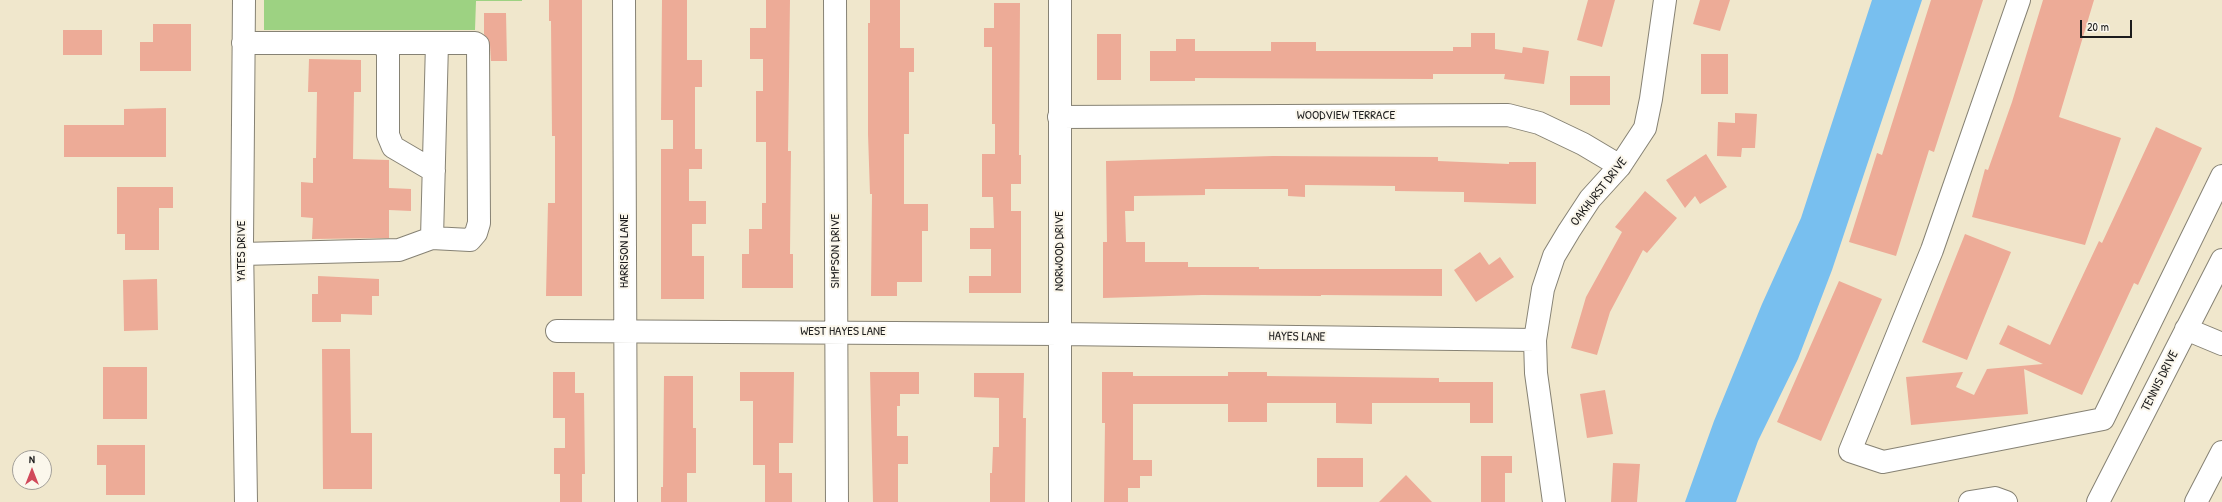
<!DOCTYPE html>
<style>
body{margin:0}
#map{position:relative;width:2222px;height:502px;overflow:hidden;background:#f0e7cc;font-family:"Patrick Hand",sans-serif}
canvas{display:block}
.north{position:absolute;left:12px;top:450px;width:40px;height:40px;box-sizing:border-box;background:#fbf7ec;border:1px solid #a29f99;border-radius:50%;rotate:0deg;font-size:11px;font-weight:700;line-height:16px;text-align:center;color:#1c1c1c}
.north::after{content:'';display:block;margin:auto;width:14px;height:18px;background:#d1495b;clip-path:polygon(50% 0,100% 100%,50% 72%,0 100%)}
.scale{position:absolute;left:2080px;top:20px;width:52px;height:18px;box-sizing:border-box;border:2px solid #1c1c1c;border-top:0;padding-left:5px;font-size:12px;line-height:14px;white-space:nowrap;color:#1c1c1c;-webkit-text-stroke:3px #fbf7ec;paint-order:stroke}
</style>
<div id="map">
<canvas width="2222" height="502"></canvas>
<div class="north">N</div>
<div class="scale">20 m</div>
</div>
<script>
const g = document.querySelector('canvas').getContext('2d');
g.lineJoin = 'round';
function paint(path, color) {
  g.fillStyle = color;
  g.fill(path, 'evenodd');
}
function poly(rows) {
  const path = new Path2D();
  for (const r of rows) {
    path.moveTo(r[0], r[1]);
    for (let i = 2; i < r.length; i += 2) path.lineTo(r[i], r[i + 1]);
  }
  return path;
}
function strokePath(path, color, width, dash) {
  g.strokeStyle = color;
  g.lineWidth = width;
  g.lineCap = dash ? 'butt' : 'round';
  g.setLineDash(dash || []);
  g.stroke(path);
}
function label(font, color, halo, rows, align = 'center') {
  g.font = font + ' "Patrick Hand",sans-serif';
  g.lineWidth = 4;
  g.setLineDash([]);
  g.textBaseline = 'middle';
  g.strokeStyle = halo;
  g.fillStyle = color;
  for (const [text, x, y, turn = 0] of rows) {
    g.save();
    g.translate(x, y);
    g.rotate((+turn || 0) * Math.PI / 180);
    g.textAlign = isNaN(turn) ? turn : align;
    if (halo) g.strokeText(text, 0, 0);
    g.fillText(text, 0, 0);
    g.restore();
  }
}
const green = poly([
 [264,0,522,0,522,1,476,1,475,30,264,30]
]);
const water = poly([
 [1872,0,1922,0,1832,270,1798,359,1758,441,1736,502,1685,502,1714,421,1762,304,1801,218]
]);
const building = poly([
 [549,0,582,0,582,296,546,296,548,203,555,203,555,136,552,136,551,21,549,21],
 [662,0,687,0,687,60,702,60,702,87,695,87,695,149,702,149,702,169,689,169,689,201,706,201,706,224,692,224,692,256,704,256,704,299,661,299,661,149,673,149,673,120,661,120],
 [766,0,790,0,788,151,791,151,790,254,793,254,793,288,742,288,742,254,749,254,749,229,762,229,762,203,766,203,766,142,756,142,756,91,763,91,763,59,750,59,750,28,766,28],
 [870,0,900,0,900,48,914,48,914,72,909,72,909,134,904,134,904,204,928,204,928,231,922,231,922,282,897,282,897,296,871,296,872,194,870,194,868,134,868,23,870,23],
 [1588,0,1615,0,1602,47,1577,40],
 [1700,0,1730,0,1720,31,1693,24],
 [1931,0,1983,0,1934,152,1929,150,1896,256,1849,242,1877,153,1882,155],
 [2043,0,2094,0,2059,117,2121,138,2085,245,1972,217,1985,169,1988,170,2012,102],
 [994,3,1020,3,1019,155,1021,155,1021,184,1011,184,1011,211,1021,211,1021,293,969,293,969,276,991,276,991,249,970,249,970,228,994,228,993,197,982,197,982,154,995,154,995,124,992,124,992,47,984,47,984,28,994,28],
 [484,13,506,13,507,61,491,61,490,45,484,34],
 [153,24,191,24,191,71,140,71,140,42,153,42],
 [63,30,102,30,102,55,63,55],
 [1471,33,1495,33,1495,49,1522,53,1523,47,1549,51,1544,84,1504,79,1505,74,1433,74,1433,79,1195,78,1195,81,1150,81,1150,51,1176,51,1176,39,1195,39,1195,51,1271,51,1271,42,1316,42,1316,51,1453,51,1453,47,1471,47],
 [1097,34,1121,34,1121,80,1097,80],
 [1701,54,1728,54,1728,94,1701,94],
 [309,59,361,60,361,92,354,92,353,159,389,160,389,188,411,189,411,211,389,210,389,238,312,239,313,218,301,217,301,182,313,183,313,158,316,158,317,92,308,92],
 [1570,76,1610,76,1610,105,1570,105],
 [166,108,166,157,64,157,64,125,124,125,124,109],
 [1735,113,1757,114,1755,148,1742,148,1741,157,1717,156,1718,122,1735,123],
 [2156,127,2202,148,2138,285,2134,283,2082,395,2024,369,2028,414,1911,425,1906,377,1963,372,1956,387,1974,395,1987,369,2043,364,1999,344,2008,325,2050,345,2099,241,2102,243],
 [1706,154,1727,187,1700,204,1695,196,1685,208,1666,180],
 [1273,156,1438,157,1438,161,1509,164,1509,162,1536,162,1536,204,1464,202,1464,192,1395,191,1395,186,1305,185,1305,197,1288,196,1288,189,1205,189,1205,195,1134,196,1134,211,1125,211,1126,242,1145,242,1145,262,1188,262,1188,267,1259,267,1259,269,1442,269,1442,296,1321,295,1321,296,1202,295,1103,298,1103,242,1107,242,1106,161],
 [117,187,173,187,173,208,159,208,159,250,125,250,125,234,117,234],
 [1645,191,1677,218,1647,253,1643,250,1610,312,1597,355,1571,348,1586,297,1622,232,1615,227],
 [1965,234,2011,252,1967,360,1922,342],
 [1480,252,1489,265,1500,257,1514,277,1476,302,1454,270],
 [318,276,379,279,379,296,372,296,372,315,341,314,341,322,312,322,312,294,318,294],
 [157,279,158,330,124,331,123,280],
 [1839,281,1882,299,1821,441,1777,422],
 [322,349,350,349,351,433,372,433,372,489,323,489],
 [103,367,147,367,147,419,103,419],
 [553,372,575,372,575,393,584,393,585,474,582,474,582,502,560,502,560,474,554,474,554,448,565,448,565,418,553,418],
 [740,372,794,372,793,443,779,443,779,473,792,473,792,502,765,502,765,465,753,465,753,401,740,401],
 [870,372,919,372,919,394,900,394,900,406,897,406,897,436,908,436,908,464,898,464,898,502,873,502],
 [1102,372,1133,372,1133,376,1228,376,1228,372,1267,372,1267,376,1439,378,1439,382,1493,382,1493,423,1470,423,1470,403,1372,403,1372,424,1336,423,1336,403,1267,403,1267,422,1228,422,1228,404,1133,404,1133,460,1152,460,1152,476,1140,476,1140,488,1128,488,1128,502,1104,502,1105,423,1102,423],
 [974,373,1024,373,1023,418,1026,418,1025,502,990,502,990,473,992,473,993,447,999,447,999,398,974,397],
 [664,376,693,376,693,428,696,428,696,473,687,473,687,502,661,502,661,487,663,487],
 [1605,390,1613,434,1587,438,1580,394],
 [97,445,145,445,145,495,106,495,106,465,97,465],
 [1481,456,1512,456,1512,473,1505,473,1505,502,1481,502],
 [1317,458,1363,458,1363,487,1317,487],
 [1613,463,1640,464,1637,502,1611,502],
 [1406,475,1432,502,1379,502]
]);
const minor = poly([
 [244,0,242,244,246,502],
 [624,0,626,502],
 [835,0,837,502],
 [1060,0,1060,502],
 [2019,0,1932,250,1850,451,1883,462,2103,419,2222,176],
 [380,44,388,48,388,135,393,147,434,171],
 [1059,117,1508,115,1539,123,1583,144,1620,166],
 [432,238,437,43],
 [242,254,399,250,432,238,470,240,476,233,479,223,478,45,475,43,243,43],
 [2186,329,2222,344],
 [557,331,1060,334,1535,340],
 [1554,502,1536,373,1535,340,1543,289,1554,256,1569,231,1590,199,1620,166,1645,128,1651,99,1665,0],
 [1970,502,1995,498,2006,502],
 [2098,502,2222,260],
 [2196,502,2222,452]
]);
const streetNames = [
 ["WOODVIEW TERRACE",1346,116],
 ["OAKHURST DRIVE",1599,192,-52],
 ["YATES DRIVE",242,251,-90],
 ["HARRISON LANE",625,251,-90],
 ["SIMPSON DRIVE",836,251,-90],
 ["NORWOOD DRIVE",1060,251,-90],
 ["WEST HAYES LANE",843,332],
 ["HAYES LANE",1297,337,1],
 ["TENNIS DRIVE",2160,381,-63]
];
paint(green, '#9dd282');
paint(water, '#78bfef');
paint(building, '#edab97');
strokePath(minor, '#868274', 24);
strokePath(minor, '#fff', 22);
label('13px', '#1c1c1c', '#fbf7ec', streetNames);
</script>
